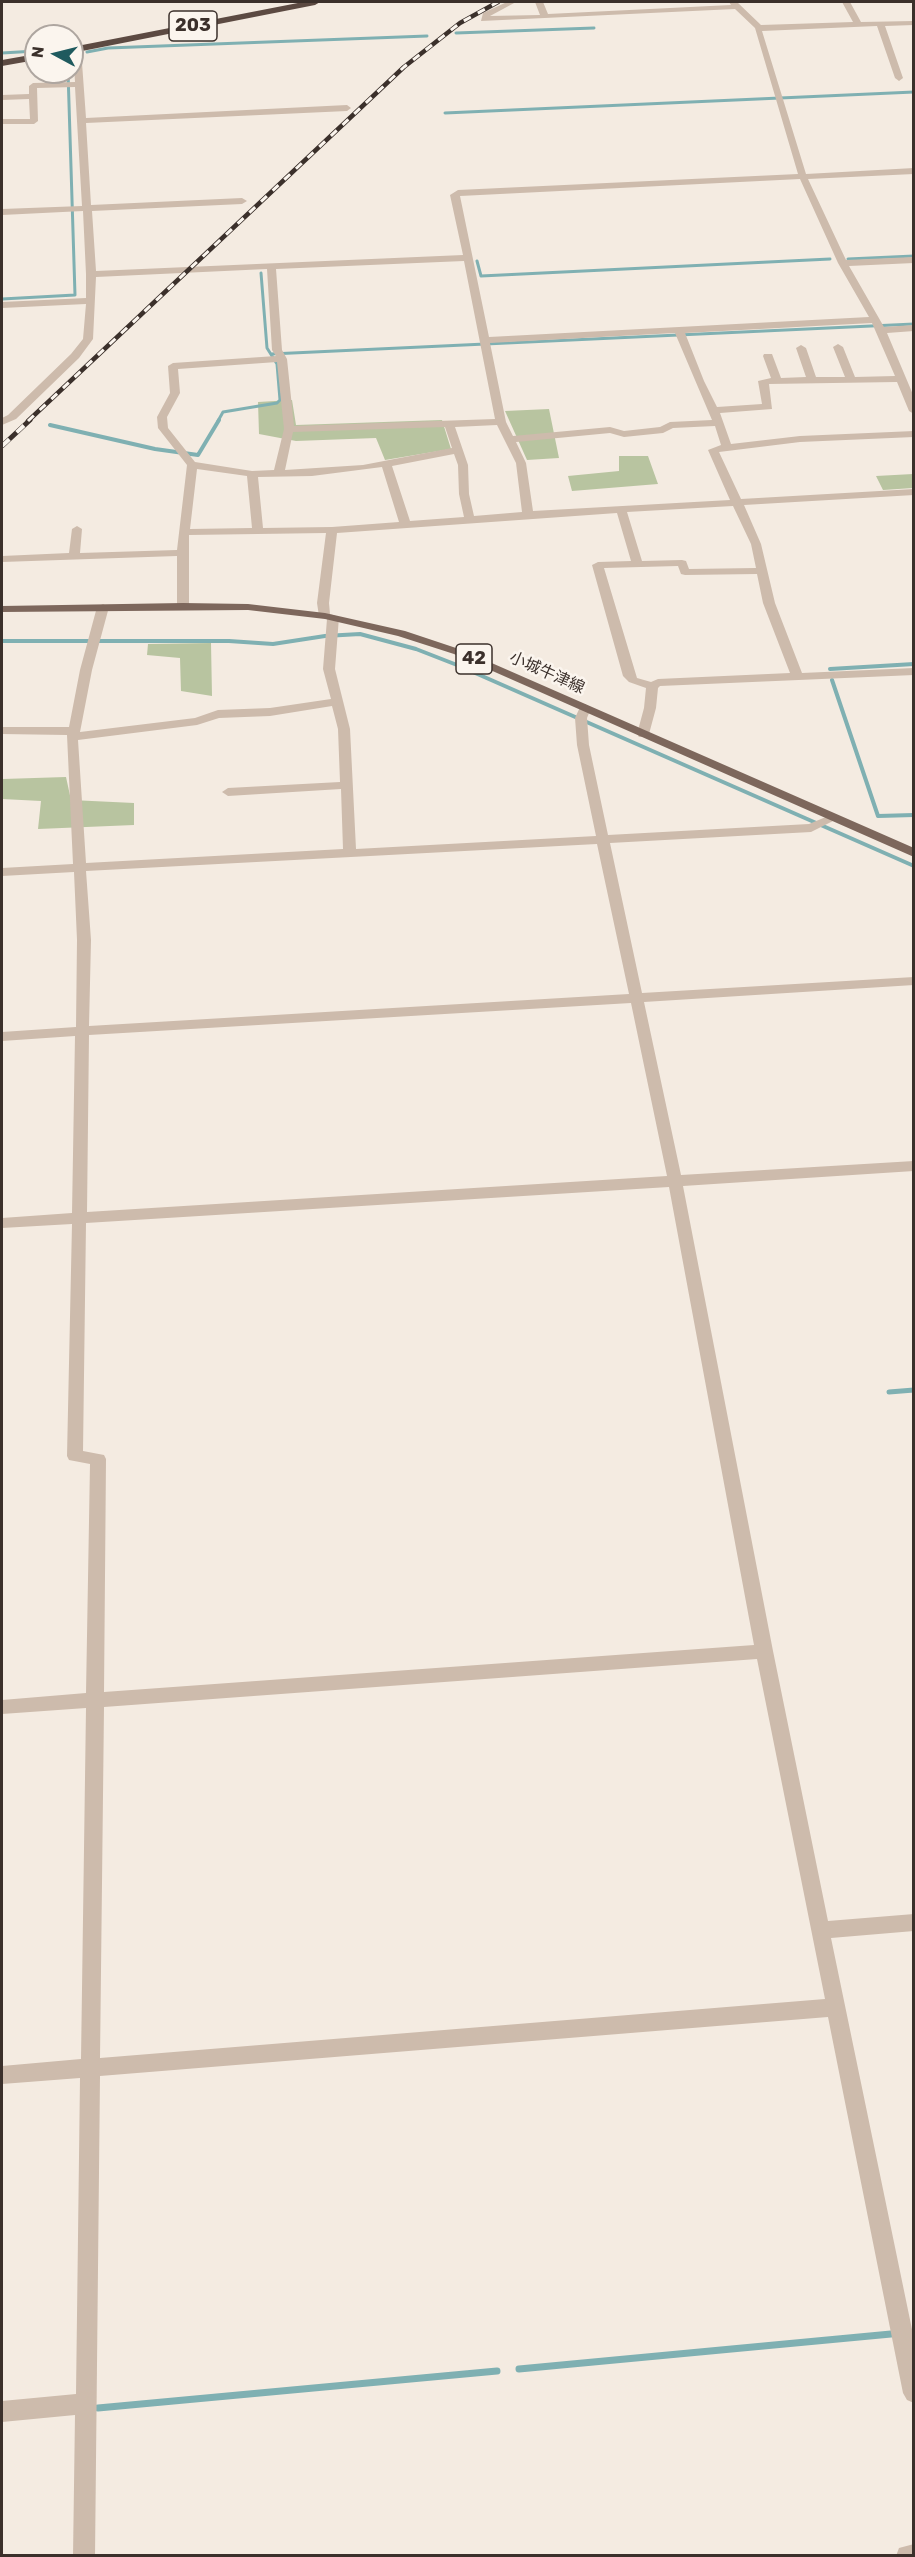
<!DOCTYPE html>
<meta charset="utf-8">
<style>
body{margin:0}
#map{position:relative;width:915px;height:2557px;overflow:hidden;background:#f4ebe1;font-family:Rubik,sans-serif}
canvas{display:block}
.frame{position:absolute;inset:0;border:3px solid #3b302b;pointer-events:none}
.north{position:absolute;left:24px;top:24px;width:60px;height:60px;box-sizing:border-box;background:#fbf5ee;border:2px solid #aea6a0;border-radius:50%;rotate:277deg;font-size:16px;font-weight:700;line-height:24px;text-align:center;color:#3b302b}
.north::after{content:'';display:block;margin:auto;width:21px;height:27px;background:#1f5a5e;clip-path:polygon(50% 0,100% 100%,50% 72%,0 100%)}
</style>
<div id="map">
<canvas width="915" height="2557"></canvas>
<div class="frame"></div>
<div class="north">N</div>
</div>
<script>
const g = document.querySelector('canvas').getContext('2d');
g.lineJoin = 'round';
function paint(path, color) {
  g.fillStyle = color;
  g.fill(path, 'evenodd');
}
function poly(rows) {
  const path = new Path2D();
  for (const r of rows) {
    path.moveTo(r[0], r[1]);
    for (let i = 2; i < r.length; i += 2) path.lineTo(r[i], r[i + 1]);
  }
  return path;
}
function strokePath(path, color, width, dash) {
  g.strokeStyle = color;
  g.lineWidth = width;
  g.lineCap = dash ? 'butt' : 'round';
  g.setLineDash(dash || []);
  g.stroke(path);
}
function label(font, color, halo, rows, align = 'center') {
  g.font = font + ' Rubik,"Noto Sans JP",sans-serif';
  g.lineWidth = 5;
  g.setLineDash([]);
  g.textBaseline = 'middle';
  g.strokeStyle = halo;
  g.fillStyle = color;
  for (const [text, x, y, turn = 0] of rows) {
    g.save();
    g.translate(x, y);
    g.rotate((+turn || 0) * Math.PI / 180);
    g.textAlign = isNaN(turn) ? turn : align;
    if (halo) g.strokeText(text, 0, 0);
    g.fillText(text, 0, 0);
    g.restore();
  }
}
const green = poly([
 [292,400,296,425,442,420,451,449,385,460,376,438,296,441,259,434,258,402],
 [549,409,559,458,527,460,505,411],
 [619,456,648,456,658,484,572,491,568,476,619,471],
 [913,474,913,488,883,490,876,476],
 [211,643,212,696,181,691,180,658,147,655,148,644],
 [66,777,71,800,134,803,134,825,38,829,41,801,2,799,3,779]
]);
const streamFar3 = poly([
 [456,33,594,28],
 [87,52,108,48,427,36],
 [2,53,36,51],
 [445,113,914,92],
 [848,259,914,256],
 [477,261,481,276,830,259],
 [2,299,75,295,68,72],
 [271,354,914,324],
 [218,421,223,412,277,403,280,400,277,364,267,348,261,273]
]);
const streamFar2 = poly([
 [50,425,155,449,198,455,219,420],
 [2,641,229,641,273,644,325,636,360,634,416,649,457,665,914,866],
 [830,669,914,664],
 [832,680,878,816,914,815]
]);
const streamFar1 = poly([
 [889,1392,914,1390]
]);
const stream = poly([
 [519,2369,891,2334],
 [98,2408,497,2371]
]);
const minor = poly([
 [507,2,516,2,490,16,540,15,535,2,543,2,548,14,731,5,729,2,737,2,761,25,853,22,842,2,850,2,861,22,914,21,914,25,885,26,903,78,899,81,895,78,877,26,762,31,806,174,914,168,914,174,808,179,846,260,914,257,914,263,849,266,884,327,914,325,914,331,887,333,914,397,914,414,909,411,897,382,769,384,772,409,720,413,731,444,800,436,914,431,914,437,800,442,719,452,741,499,914,489,914,495,744,505,761,544,775,603,802,673,914,668,914,675,660,686,658,688,656,708,649,734,647,737,639,737,637,734,644,708,646,688,629,682,623,676,592,565,598,562,631,561,617,513,337,533,329,603,330,614,339,617,335,669,350,729,356,849,596,836,577,745,575,718,581,705,585,704,591,708,587,718,589,745,608,835,809,824,833,814,839,818,811,832,610,843,642,993,914,977,914,985,644,1002,681,1175,914,1161,914,1171,683,1186,773,1651,828,1921,914,1914,914,1931,831,1938,914,2339,914,2403,907,2400,903,2393,828,2017,100,2076,95,2556,73,2556,75,2415,2,2422,2,2401,76,2394,80,2078,2,2084,2,2066,81,2059,86,1708,2,1714,2,1700,86,1693,90,1464,69,1460,67,1456,72,1224,2,1228,2,1218,72,1213,75,1036,2,1041,2,1032,76,1027,77,940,74,872,2,876,2,868,73,864,67,735,2,734,2,727,69,727,80,670,97,607,103,604,109,607,92,670,80,732,195,718,218,710,270,708,331,699,323,669,327,619,319,616,317,603,326,533,189,535,189,606,183,609,177,606,177,556,2,562,2,556,69,553,72,529,77,526,82,529,80,553,177,550,187,465,158,428,157,417,170,393,168,366,173,363,276,356,272,350,267,269,96,277,93,339,79,358,16,419,2,425,2,418,8,415,71,354,83,339,86,304,2,308,2,302,86,298,86,274,83,211,2,215,2,209,82,206,75,87,37,88,38,121,34,124,2,124,2,119,30,119,29,99,2,100,2,95,29,94,29,86,33,83,75,82,73,49,77,47,81,49,86,118,347,105,351,108,347,111,86,123,91,205,242,198,247,201,242,204,92,211,96,271,463,255,450,195,458,190,798,174,755,28,735,9,481,21,483,13,507,2],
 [800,179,838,263,869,317,489,337,460,196,800,179],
 [464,261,495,419,294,426,287,359,282,350,276,269,464,261],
 [872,323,895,376,855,377,843,347,838,344,833,347,845,377,816,377,806,348,801,345,796,348,806,377,781,378,772,354,764,354,763,356,771,378,758,381,762,404,717,407,704,381,685,333,872,323],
 [675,333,712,420,670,422,660,427,624,431,610,427,513,436,506,422,490,343,675,333],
 [277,362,284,429,274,470,252,471,195,462,168,428,167,417,180,393,178,369,277,362],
 [497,425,516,463,522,512,474,516,469,494,468,465,455,427,497,425],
 [715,426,721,445,708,450,730,500,533,511,526,463,516,442,610,433,624,437,663,433,673,428,715,426],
 [445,427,452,448,363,465,285,470,293,432,445,427],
 [454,454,458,465,459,494,464,517,410,521,392,466,454,454],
 [382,467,399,522,332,527,263,528,258,477,312,476,382,467],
 [197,469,247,476,252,528,190,529,197,469],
 [733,506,751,544,756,568,689,569,686,561,682,560,642,561,627,512,733,506],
 [678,566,681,574,685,575,757,574,763,603,790,673,658,679,651,682,637,678,604,568,678,566],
 [332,706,338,729,340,782,228,788,222,792,228,796,341,789,343,849,86,863,78,740,197,725,219,718,270,716,332,706],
 [597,844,629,994,89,1026,91,940,86,871,597,844],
 [631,1003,667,1176,87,1212,89,1035,631,1003],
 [669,1187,754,1645,104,1692,106,1459,104,1455,83,1451,86,1223,669,1187],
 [757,1659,825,1999,100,2058,104,1707,757,1659],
 [914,2544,914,2556,896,2556,899,2548,914,2544]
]);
const major = poly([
 [183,603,248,604,325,613,405,631,462,650,914,848,914,857,454,654,398,636,325,619,248,610,2,612,2,606,183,603]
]);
const highway = poly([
 [303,2,320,2,315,5,72,53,72,47,303,2],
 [36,54,36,60,2,66,2,60,36,54]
]);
const railFar1 = poly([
 [28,421,404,67,460,23,498,2]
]);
const rail = poly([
 [2,446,30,420]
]);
const farStreetnames = [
 ["小城牛津線",547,673,24]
];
const shields = [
 [193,26,48],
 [474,659,36]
];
const shieldNames = [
 ["203",193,26],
 ["42",474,659]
];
paint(green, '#b8c4a0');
strokePath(streamFar3, '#7fb0b2', 3);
strokePath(streamFar2, '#7fb0b2', 4);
strokePath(streamFar1, '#7fb0b2', 5);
strokePath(stream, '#7fb0b2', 7);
paint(minor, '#cdbbac');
paint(major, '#7d675c');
paint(highway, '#5c4a42');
strokePath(railFar1, '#3b302b', 4.5);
strokePath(rail, '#3b302b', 5);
strokePath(railFar1, '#fbf5ee', 3, [8]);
strokePath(rail, '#fbf5ee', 4, [10]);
label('16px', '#3b302b', '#fbf5ee', farStreetnames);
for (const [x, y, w] of shields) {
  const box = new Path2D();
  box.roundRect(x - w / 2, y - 15, w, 30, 4.5);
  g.fillStyle = '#fbf5ee';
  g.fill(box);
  strokePath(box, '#3b302b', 1.5);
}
label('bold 18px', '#3b302b', null, shieldNames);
</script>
